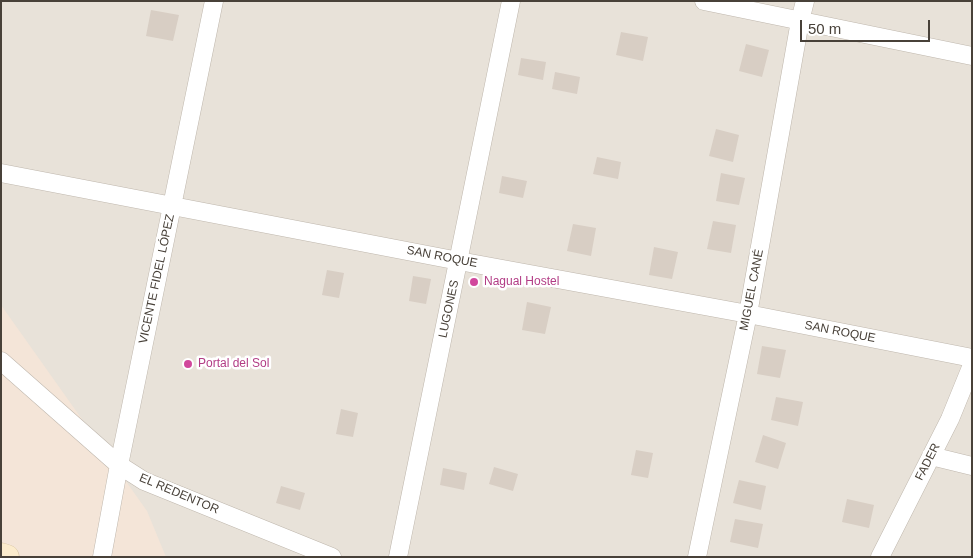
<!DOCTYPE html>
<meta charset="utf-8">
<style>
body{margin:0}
#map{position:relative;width:973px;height:558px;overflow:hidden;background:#f4f0eb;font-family:Helvetica,sans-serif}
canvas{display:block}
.frame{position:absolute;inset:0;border:2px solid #484139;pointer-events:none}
.scale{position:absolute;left:800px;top:20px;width:130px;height:22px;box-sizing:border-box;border:2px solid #484139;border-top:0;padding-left:6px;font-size:15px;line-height:18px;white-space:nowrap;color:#484139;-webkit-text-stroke:4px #fff;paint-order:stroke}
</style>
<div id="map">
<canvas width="973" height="558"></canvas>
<div class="frame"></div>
<div class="scale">50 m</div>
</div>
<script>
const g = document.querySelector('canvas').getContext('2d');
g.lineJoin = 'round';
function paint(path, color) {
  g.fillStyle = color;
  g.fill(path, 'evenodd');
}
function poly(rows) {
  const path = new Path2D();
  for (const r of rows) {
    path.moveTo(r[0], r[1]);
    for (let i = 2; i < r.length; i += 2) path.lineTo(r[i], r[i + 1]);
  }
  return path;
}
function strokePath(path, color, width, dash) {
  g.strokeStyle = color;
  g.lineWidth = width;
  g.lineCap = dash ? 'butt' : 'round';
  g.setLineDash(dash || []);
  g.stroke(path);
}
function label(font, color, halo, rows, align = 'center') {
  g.font = font + ' Helvetica,sans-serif';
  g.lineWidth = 5;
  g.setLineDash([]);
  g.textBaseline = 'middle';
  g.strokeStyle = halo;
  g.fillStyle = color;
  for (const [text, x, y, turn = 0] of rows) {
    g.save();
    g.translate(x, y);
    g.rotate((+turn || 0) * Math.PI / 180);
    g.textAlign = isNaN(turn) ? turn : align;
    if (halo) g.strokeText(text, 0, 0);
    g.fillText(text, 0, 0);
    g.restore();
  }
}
const residential = poly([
 [1,1,972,1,972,557,1,557]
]);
const commercial = poly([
 [1,305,147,511,166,557,1,557]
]);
const building = poly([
 [151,10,179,15,173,41,146,36],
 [621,32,648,37,643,61,616,55],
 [746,44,769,50,762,77,739,71],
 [521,58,546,62,543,80,518,75],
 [555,72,580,77,577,94,552,89],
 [716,129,739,135,733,162,709,156],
 [597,157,621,162,618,179,593,174],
 [721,173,745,178,739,205,716,201],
 [502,176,527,181,523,198,499,193],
 [713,221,736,225,731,253,707,249],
 [573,224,596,228,591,256,567,251],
 [654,247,678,252,672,279,649,275],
 [327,270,344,273,339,298,322,295],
 [413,276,431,279,426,304,409,301],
 [527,302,551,307,545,334,522,330],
 [762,346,786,350,780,378,757,374],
 [776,397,803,402,798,426,771,420],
 [341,409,358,413,353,437,336,434],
 [763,435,786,443,778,469,755,462],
 [636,450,653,453,648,478,631,475],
 [494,467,518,474,513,491,489,484],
 [443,468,467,473,464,490,440,485],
 [739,480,766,486,761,510,733,503],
 [281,486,305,493,300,510,276,503],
 [847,499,874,505,869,528,842,522],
 [735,519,763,524,758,548,730,542]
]);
const minor = poly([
 [704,1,972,56],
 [1,173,459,261,748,314,972,358],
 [1,361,119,465,144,481,332,557],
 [931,456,972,466],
 [102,557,119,465,214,1],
 [398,557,511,1],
 [697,557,748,314,800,21,805,1],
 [880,557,950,419,972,365]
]);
const secondary = poly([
 [1,555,7,557]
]);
const markers = [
 [474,282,5,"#d1479c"],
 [188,364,5,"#d1479c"]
];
const streetNames = [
 ["SAN ROQUE",442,257,11],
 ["VICENTE FIDEL LÓPEZ",157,279,-78],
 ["MIGUEL CANÉ",752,290,-79],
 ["LUGONES",449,309,-78],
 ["SAN ROQUE",840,332,11],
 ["FADER",928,462,-63],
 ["EL REDENTOR",179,494,23]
];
const hotelNames = [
 ["Nagual Hostel",484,282],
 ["Portal del Sol",198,364]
];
paint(residential, '#e8e2d9');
paint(commercial, '#f4e5d8');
paint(building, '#d8cec4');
strokePath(minor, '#bfb7ad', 19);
strokePath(secondary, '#d4c19f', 25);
strokePath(minor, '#fff', 18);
strokePath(secondary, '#fceccd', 24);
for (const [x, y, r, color] of markers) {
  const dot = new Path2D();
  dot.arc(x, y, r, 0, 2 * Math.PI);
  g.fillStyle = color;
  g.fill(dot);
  strokePath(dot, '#fff', 2);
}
label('12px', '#484139', '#fff', streetNames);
label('12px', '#b23c85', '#fff', hotelNames, 'left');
</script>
